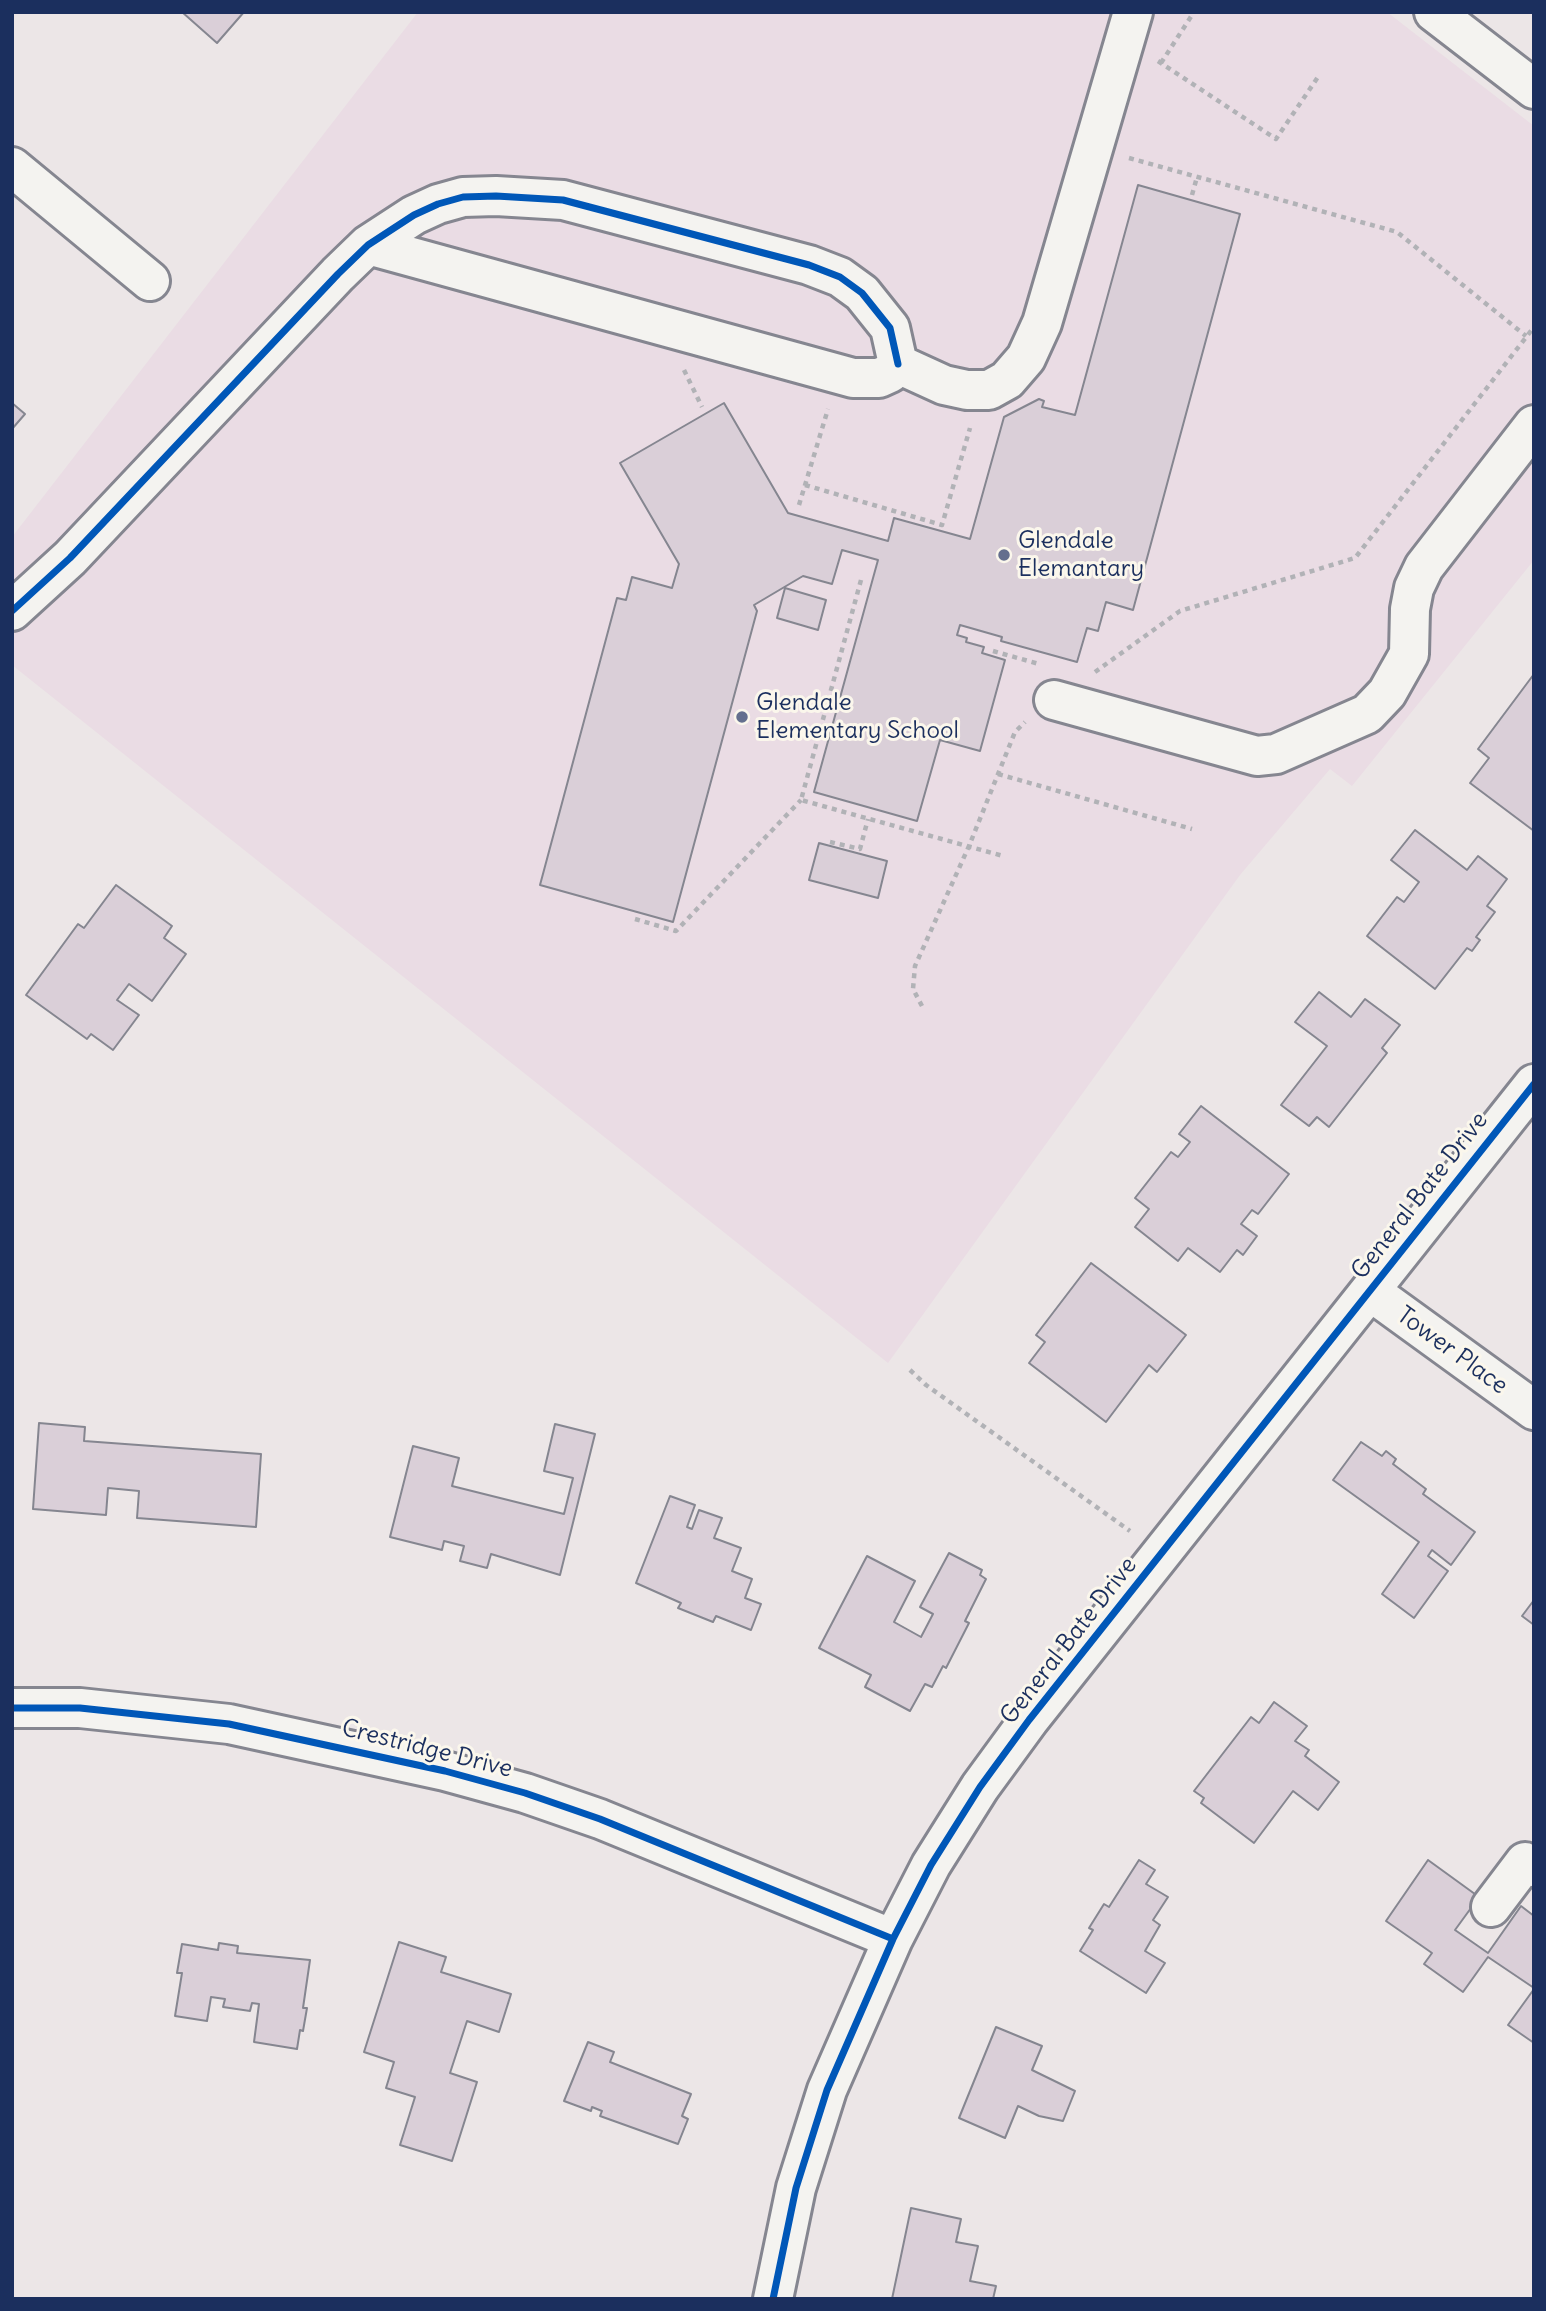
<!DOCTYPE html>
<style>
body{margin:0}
#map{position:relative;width:1546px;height:2311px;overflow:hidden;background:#ece6e7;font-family:Delius,sans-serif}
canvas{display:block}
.frame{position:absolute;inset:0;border:14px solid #1b2f5e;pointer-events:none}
</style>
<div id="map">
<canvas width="1546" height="2311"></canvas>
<div class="frame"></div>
</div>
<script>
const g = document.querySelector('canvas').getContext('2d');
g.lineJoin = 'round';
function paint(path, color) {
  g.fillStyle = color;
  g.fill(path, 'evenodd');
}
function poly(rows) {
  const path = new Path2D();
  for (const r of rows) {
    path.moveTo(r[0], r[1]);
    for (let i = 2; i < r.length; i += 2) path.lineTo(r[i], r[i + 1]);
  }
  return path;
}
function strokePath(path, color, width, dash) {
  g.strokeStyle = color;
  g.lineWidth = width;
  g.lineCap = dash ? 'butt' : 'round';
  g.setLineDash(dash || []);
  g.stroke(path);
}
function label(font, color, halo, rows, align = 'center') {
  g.font = font + ' Delius,sans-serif';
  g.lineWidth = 6;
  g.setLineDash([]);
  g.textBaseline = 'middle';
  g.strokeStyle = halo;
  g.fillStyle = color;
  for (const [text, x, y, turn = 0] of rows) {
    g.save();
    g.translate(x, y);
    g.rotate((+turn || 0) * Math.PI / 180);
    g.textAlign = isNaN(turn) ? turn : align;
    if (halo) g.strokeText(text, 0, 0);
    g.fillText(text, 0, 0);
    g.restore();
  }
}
const built = poly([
 [418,12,1387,12,1534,126,1534,560,1352,786,1330,769,1240,875,888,1363,12,665,12,537]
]);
const building = poly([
 [182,12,244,12,217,43,182,12],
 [1138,185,1240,214,1133,610,1106,602,1098,631,1087,628,1077,662,1001,641,1002,637,960,625,957,635,967,638,966,642,984,647,982,653,1005,660,980,751,940,740,917,821,814,792,878,560,842,550,832,584,803,576,754,605,757,611,673,922,540,885,617,598,626,600,632,577,672,588,679,564,620,463,724,403,788,513,888,541,894,518,970,539,1004,417,1039,399,1044,401,1042,407,1075,415,1138,185],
 [12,403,25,414,12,429,12,403],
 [785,588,826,600,818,630,777,618,785,588],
 [1534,674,1534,831,1470,783,1489,758,1478,749,1534,674],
 [1415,830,1467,870,1478,856,1507,879,1487,906,1495,912,1476,937,1480,940,1472,951,1467,948,1435,989,1367,936,1397,897,1404,902,1419,882,1391,860,1415,830],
 [819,843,887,861,878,898,809,880,819,843],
 [116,885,172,926,164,938,186,954,152,1001,129,984,117,1000,139,1015,113,1050,91,1034,87,1039,26,995,78,924,84,928,116,885],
 [1319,992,1351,1017,1365,999,1400,1025,1382,1048,1387,1053,1329,1127,1317,1117,1309,1126,1281,1105,1327,1046,1295,1022,1319,992],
 [1201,1106,1289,1174,1258,1214,1252,1210,1241,1224,1257,1236,1243,1255,1237,1250,1220,1272,1188,1248,1178,1261,1135,1227,1149,1209,1135,1198,1171,1152,1178,1157,1190,1142,1179,1134,1201,1106],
 [1091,1263,1186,1335,1157,1372,1149,1365,1106,1422,1029,1363,1045,1342,1036,1335,1091,1263],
 [39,1423,85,1427,84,1441,261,1454,256,1527,137,1518,139,1491,108,1488,106,1515,33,1509,39,1423],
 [555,1424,595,1434,560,1575,491,1554,487,1568,460,1561,464,1546,444,1541,442,1550,390,1537,413,1446,459,1458,452,1486,564,1514,573,1478,544,1471,555,1424],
 [1361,1442,1382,1456,1386,1451,1396,1459,1393,1464,1426,1489,1423,1494,1475,1532,1451,1565,1432,1550,1428,1556,1448,1571,1414,1618,1382,1594,1419,1542,1333,1480,1361,1442],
 [670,1496,695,1505,687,1527,692,1529,699,1510,722,1518,714,1538,741,1548,732,1571,752,1579,745,1598,761,1604,751,1630,716,1616,713,1622,678,1608,681,1603,636,1583,670,1496],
 [949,1553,982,1570,980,1575,986,1579,965,1621,969,1623,946,1668,943,1666,932,1687,925,1684,910,1711,865,1687,871,1675,819,1648,867,1556,915,1581,894,1622,921,1637,933,1614,920,1607,949,1553],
 [1534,1600,1534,1625,1522,1616,1534,1600],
 [1274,1702,1307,1726,1295,1741,1309,1750,1305,1756,1339,1782,1318,1810,1293,1791,1254,1843,1201,1803,1204,1798,1194,1791,1251,1717,1259,1723,1274,1702],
 [1139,1860,1155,1870,1146,1884,1168,1897,1153,1920,1160,1925,1145,1951,1165,1963,1146,1993,1080,1951,1093,1930,1089,1928,1104,1904,1109,1907,1139,1860],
 [1428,1860,1479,1897,1455,1930,1488,1953,1521,1906,1534,1916,1534,1988,1488,1957,1463,1992,1424,1964,1432,1953,1386,1921,1428,1860],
 [399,1942,446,1957,441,1972,511,1994,499,2032,467,2021,450,2073,477,2082,452,2161,400,2145,415,2097,386,2088,394,2062,364,2052,399,1942],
 [219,1943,238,1946,237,1953,310,1960,303,2008,307,2008,303,2031,300,2030,297,2049,254,2042,259,2004,252,2003,250,2011,223,2007,225,1999,211,1997,207,2021,175,2016,182,1973,177,1973,182,1944,218,1950,219,1943],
 [1534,1989,1534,2043,1508,2025,1534,1989],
 [996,2027,1042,2046,1032,2070,1075,2091,1063,2121,1039,2116,1018,2106,1005,2138,959,2118,996,2027],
 [588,2042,614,2052,610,2062,691,2094,682,2116,688,2119,678,2144,600,2116,602,2111,592,2107,591,2111,564,2101,588,2042],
 [911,2208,961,2219,956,2242,978,2246,970,2281,996,2286,993,2299,892,2299,911,2208]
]);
const path = poly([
 [1158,61,1276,139,1318,77],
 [1161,63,1194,12],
 [1129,158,1397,232,1526,336],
 [1192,195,1197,177],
 [684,370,702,407],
 [805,485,942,525,970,428],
 [799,505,828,409],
 [861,580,801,800,1003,856],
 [993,651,1039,664],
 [1095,672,1180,611,1355,558,1534,327],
 [998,774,1192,829],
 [830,842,860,849,868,819],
 [635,919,676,931,801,800],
 [922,1006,913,989,915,966,969,846,1015,732,1025,722],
 [910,1370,926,1385,1130,1531]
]);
const minor = poly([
 [1434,12,1534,89],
 [12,167,150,281],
 [368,245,853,378,879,378,890,373,898,364],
 [898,364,944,385,967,390,989,390,1007,380,1026,358,1042,323,1133,12],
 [12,611,70,558,338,274,368,245,414,215,438,204,463,197,496,196,563,200,809,265,840,277,862,293,890,328,898,364],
 [1054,700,1257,756,1276,754,1367,714,1387,693,1409,654,1410,609,1414,588,1424,567,1534,425],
 [1370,1291,1534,1410],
 [12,1708,80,1708,229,1724,445,1771,525,1793,600,1819,893,1939],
 [1491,1907,1525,1862,1534,1867],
 [773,2299,796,2188,827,2090,893,1939,931,1865,980,1787,1029,1720,1534,1084]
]);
const cycleway = poly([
 [12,611,70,558,338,274,368,245,414,215,438,204,463,197,496,196,563,200,809,265,840,277,862,293,890,328,898,364],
 [12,1708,80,1708,229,1724,445,1771,525,1793,600,1819,893,1939],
 [773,2299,796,2188,827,2090,893,1939,931,1865,980,1787,1029,1720,1534,1084]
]);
const markers = [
 [1004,555,7,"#646f8e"],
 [742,717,7,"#646f8e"]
];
const poiNames = [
 ["Glendale",1018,541],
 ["Elemantary",1018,569],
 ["Glendale",756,703],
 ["Elementary School",756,731]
];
const streetNames = [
 ["General Bate Drive",1420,1196,-52],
 ["Tower Place",1452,1351,36],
 ["General Bate Drive",1069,1641,-52],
 ["Crestridge Drive",427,1749,14]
];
paint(built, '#eadce4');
paint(building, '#dacfd8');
strokePath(building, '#858690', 2);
strokePath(minor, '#858690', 44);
strokePath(path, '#b1b2b6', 4.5, [5, 5]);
strokePath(minor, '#f4f3f0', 38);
strokePath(cycleway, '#0057b8', 7);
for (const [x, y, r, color] of markers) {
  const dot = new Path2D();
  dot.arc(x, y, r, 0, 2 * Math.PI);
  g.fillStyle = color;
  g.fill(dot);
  strokePath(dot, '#fbf7ec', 2.5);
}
label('24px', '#1b2f5e', '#fbf7ec', poiNames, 'left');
label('24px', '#1b2f5e', '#fbf7ec', streetNames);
</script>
